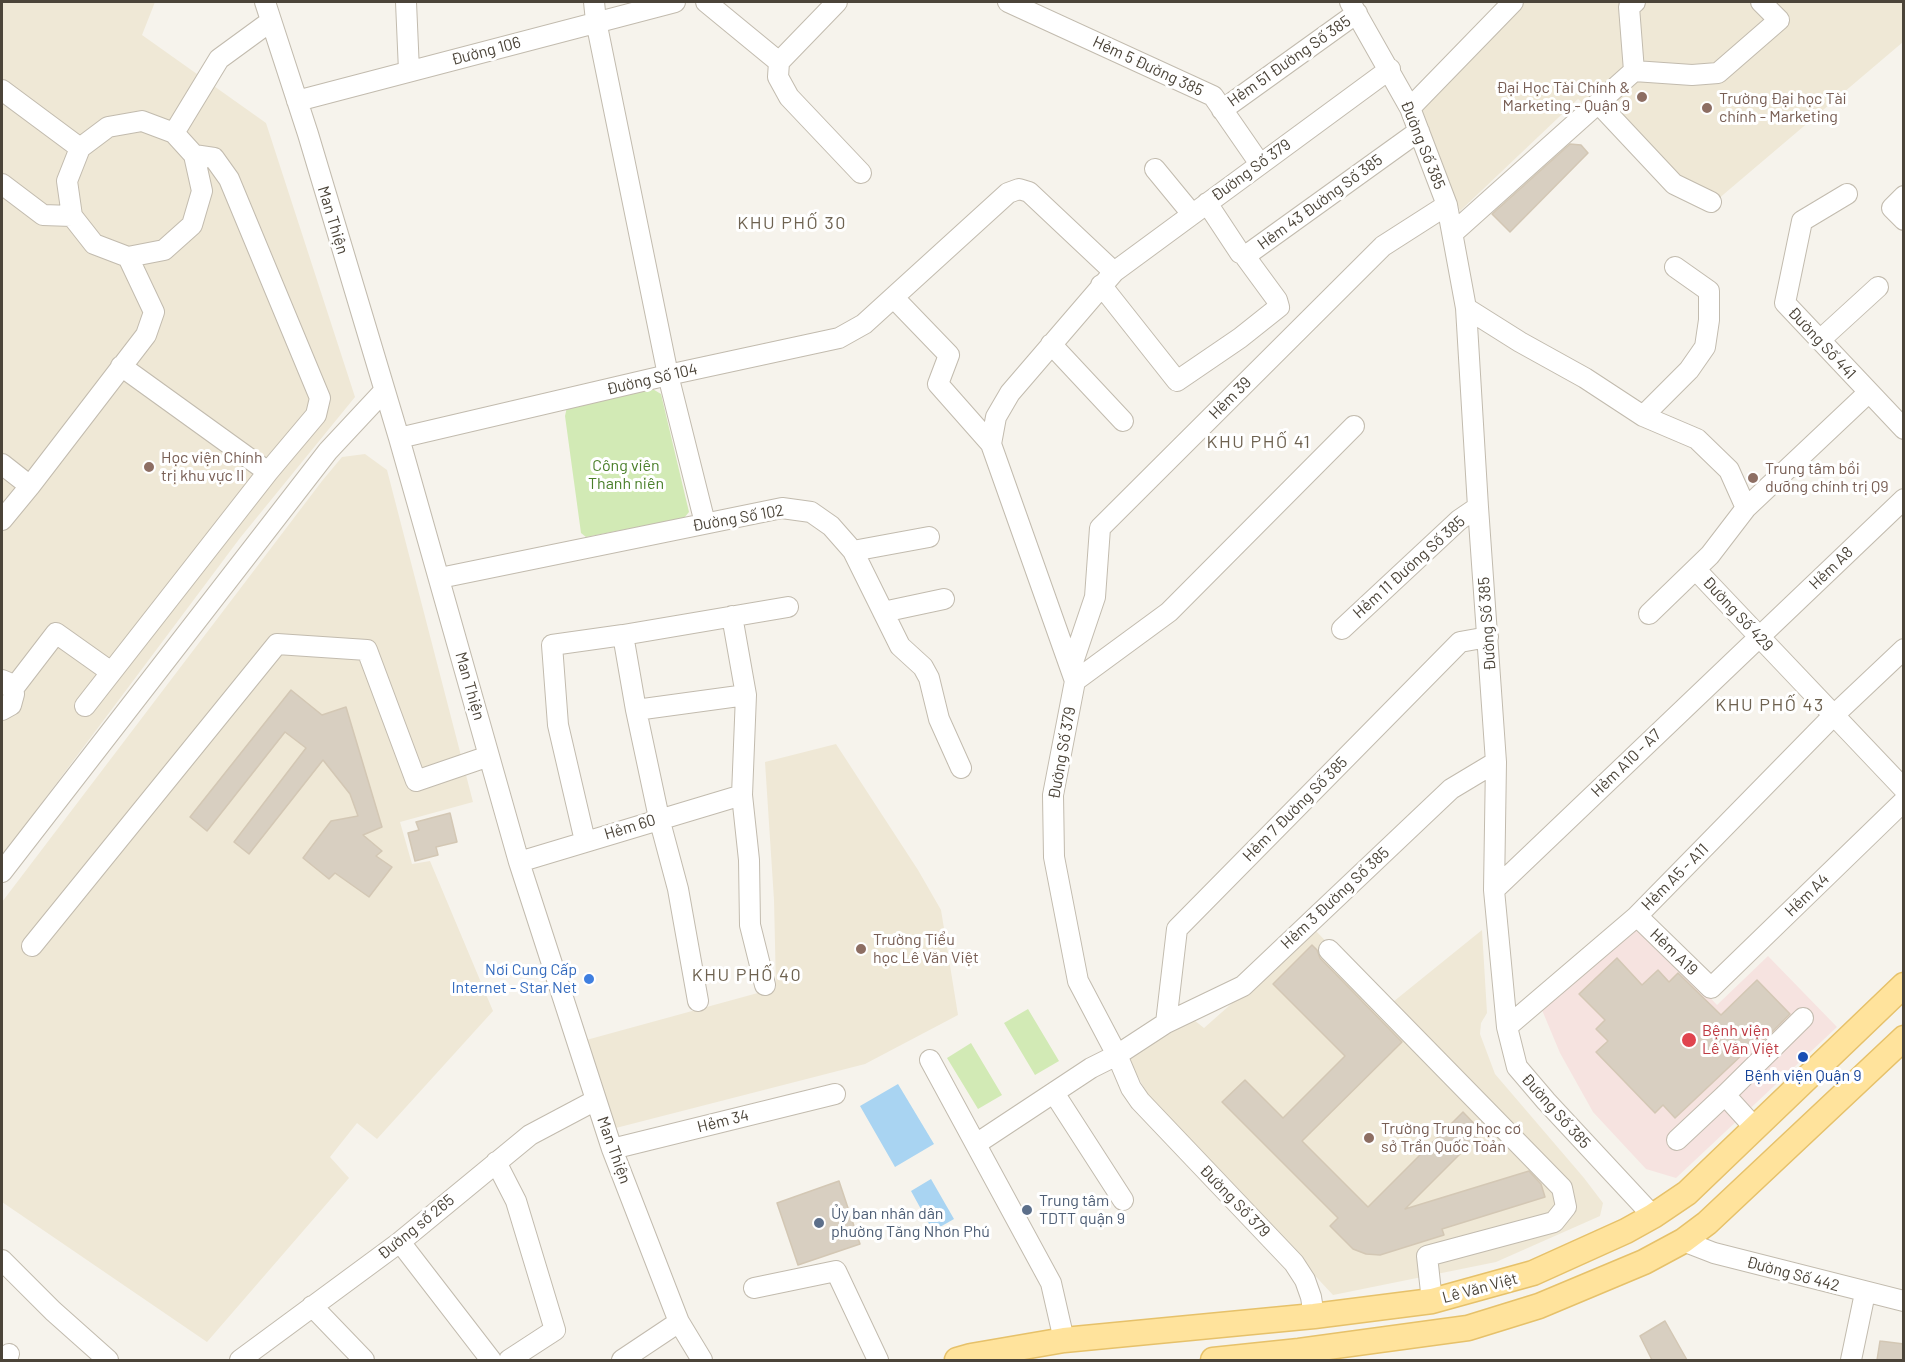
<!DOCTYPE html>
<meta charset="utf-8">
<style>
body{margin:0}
#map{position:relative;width:1905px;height:1362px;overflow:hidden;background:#f6f3ec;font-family:Barlow,sans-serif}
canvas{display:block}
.frame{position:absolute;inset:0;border:3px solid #4b4439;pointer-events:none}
</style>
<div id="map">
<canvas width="1905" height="1362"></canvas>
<div class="frame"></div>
</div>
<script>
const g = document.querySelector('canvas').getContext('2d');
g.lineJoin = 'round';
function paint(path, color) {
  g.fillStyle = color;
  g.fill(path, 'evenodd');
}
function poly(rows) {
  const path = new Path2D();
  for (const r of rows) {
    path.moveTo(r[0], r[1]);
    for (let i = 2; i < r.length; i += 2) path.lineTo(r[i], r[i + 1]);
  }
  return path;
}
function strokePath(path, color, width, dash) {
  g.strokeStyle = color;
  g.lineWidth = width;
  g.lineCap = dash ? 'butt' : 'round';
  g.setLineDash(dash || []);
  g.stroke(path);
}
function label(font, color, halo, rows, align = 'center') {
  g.font = font + ' Barlow,sans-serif';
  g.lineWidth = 6;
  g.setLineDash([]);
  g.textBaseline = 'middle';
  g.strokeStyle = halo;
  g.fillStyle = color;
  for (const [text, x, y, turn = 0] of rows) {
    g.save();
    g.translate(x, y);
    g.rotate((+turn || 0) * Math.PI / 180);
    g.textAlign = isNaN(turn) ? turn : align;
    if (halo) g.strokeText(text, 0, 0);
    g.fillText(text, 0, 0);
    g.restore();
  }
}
const education = poly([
 [2,2,155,2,142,35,266,123,355,397,240,538,2,856],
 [1517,2,1903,2,1903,42,1704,211,1578,99,1460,211,1419,101],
 [365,454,387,470,473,802,400,822,412,864,430,861,493,1011,377,1139,357,1123,330,1157,349,1178,207,1342,2,1202,2,902,322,481,342,457],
 [836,744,918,870,941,910,958,1015,865,1064,608,1130,579,1042,776,988,774,900,765,762],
 [1315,930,1388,1006,1482,930,1487,1013,1481,1023,1480,1034,1495,1074,1584,1178,1603,1203,1600,1216,1496,1262,1333,1295,1150,1099,1129,1060,1189,1016,1204,1028]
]);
const medical = poly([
 [1641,924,1717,1005,1768,956,1837,1027,1676,1178,1646,1169,1593,1112,1560,1053,1542,1010]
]);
const green = poly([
 [651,388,661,394,689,512,684,518,586,537,581,533,565,416,567,407],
 [1028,1009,1059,1061,1035,1075,1004,1023],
 [971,1043,1002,1095,978,1109,947,1058]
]);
const water = poly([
 [898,1084,934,1144,895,1167,860,1106],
 [931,1179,954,1219,933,1231,911,1191]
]);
const building = poly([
 [1570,144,1581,145,1588,153,1510,232,1492,214,1570,144],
 [291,690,322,715,346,707,382,827,363,835,382,851,376,856,392,867,369,897,335,873,329,879,303,858,331,821,358,816,350,794,323,760,249,854,234,842,306,748,285,732,207,831,190,817,291,690],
 [450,813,457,842,436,847,438,855,415,861,408,833,419,830,416,822,450,813],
 [1312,945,1317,950,1320,958,1402,1042,1302,1141,1368,1207,1463,1112,1482,1132,1405,1209,1529,1171,1541,1184,1545,1197,1442,1229,1444,1235,1380,1255,1366,1254,1353,1249,1330,1226,1338,1218,1222,1102,1245,1080,1283,1118,1345,1056,1273,984,1312,945],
 [1617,958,1642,985,1658,970,1669,982,1678,973,1721,1015,1757,980,1790,1014,1764,1040,1761,1037,1675,1118,1663,1105,1655,1113,1596,1052,1608,1041,1596,1029,1605,1020,1579,994,1617,958],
 [839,1181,860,1244,798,1265,777,1203,839,1181],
 [1665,1321,1687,1360,1652,1360,1640,1336,1665,1321],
 [1880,1341,1904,1344,1904,1360,1877,1360,1880,1341]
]);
const minor = poly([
 [265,2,308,134,399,438,519,862,612,1149,679,1322,702,1360],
 [406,2,409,71],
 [594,2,596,21,668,375,705,523],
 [706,2,779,62],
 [837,2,779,62,778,77,789,97,861,173],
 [1008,2,1213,96,1260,164],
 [1350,2,1410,108,1447,205,1466,308,1478,507,1496,762,1494,890,1507,1027,1517,1067,1546,1101,1653,1216],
 [1634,71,1692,75,1718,73,1779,20,1761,2],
 [2,90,80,148],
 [297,101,675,2],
 [1598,103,1674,184,1711,202],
 [1410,108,1513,2],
 [1222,110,1357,13],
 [174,133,219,59,271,21],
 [1155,169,1192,214],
 [2,184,43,215,72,216],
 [1847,194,1802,221,1785,303,1904,429],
 [1904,196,1892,208,1904,220],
 [1207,203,1240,253,1248,254,1419,131],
 [1453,233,1634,71,1629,7,1635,2],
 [1101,285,1177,381,1240,338,1279,307,1277,300,1244,255],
 [894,298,949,355,938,384,991,444],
 [1466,308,1520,342,1585,378,1643,416,1697,439,1729,470,1746,508,1710,555,1649,614],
 [1820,340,1878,287],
 [1051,344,1123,421],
 [121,366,268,472,316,415,320,398,229,179,214,158,194,155],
 [1643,416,1689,370,1705,347,1709,320,1709,291,1675,267],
 [399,438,668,375,839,338,864,324,1008,193,1019,189,1029,192,1114,272],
 [2,464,30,486],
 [1746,508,1869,392],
 [2,520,30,486,146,335,154,312,128,257,94,244,72,216,67,181,80,148,108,127,142,121,174,133,194,155,202,191,192,225,164,250,128,257],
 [853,551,929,537],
 [1696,570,1904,789],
 [440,578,782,508,811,512,831,526,853,551,900,646,923,667,929,678,939,719,961,768],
 [883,612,944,599],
 [732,616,746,695,742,795,749,860,750,925,765,985],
 [1342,629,1459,520,1478,507],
 [623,635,636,710,659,818,678,889,698,1001],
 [1071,668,1095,597,1100,528,1383,246,1447,205],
 [2,680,9,683,14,694,11,705,2,710],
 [1075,681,1169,612,1354,426],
 [13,689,56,633,111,672],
 [85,706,268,472],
 [636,710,746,695],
 [585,841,558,725,552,645,623,635,788,607],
 [519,862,742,795],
 [2,872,328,451,384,391],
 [1494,890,1904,499],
 [1637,916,1711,988,1904,801],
 [32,946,277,644,367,650,416,781,489,756],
 [1329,950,1562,1188,1566,1207,1554,1222,1427,1256,1432,1301],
 [1166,1023,1177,929,1460,642,1488,637],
 [1507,1027,1637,916,1833,716,1904,649],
 [930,1060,1051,1283,1064,1340],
 [1054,1093,1123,1200],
 [1725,1095,1755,1128],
 [1677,1140,1725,1095,1803,1018],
 [976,1144,1091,1068,1117,1055,1166,1023,1243,986,1451,789,1496,762],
 [612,1149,835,1094],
 [496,1162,516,1201,555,1330,509,1360],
 [1683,1241,1714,1253,1904,1301],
 [400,1242,491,1360],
 [2,1260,53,1311,108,1360],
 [754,1288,836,1271,878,1360],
 [312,1306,364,1360],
 [1314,1316,1311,1297,1305,1280,1294,1263,1140,1101,1131,1088,1117,1055,1078,981,1054,857,1053,795,1075,681,991,444,996,417,1010,393,1114,272,1390,69],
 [2,1360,9,1354],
 [240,1360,400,1242,530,1135,596,1100],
 [622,1360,679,1322],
 [1851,1360,1865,1293]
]);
const major = poly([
 [957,1360,971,1356,1064,1340,1314,1316,1432,1301,1533,1273,1626,1231,1653,1216,1687,1193,1904,985],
 [1213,1360,1299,1351,1468,1328,1539,1306,1644,1262,1683,1241,1707,1223,1904,1038]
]);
const markers = [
 [1642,97,6,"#8d6e63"],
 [1707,108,6,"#8d6e63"],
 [149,467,6,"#8d6e63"],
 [1753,478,6,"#8d6e63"],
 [861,949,6,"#8d6e63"],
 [589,979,6,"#3f7fe0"],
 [1689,1040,8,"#e0444e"],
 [1803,1057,6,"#1a4fb4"],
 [1369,1138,6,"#8d6e63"],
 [1027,1210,6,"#5c6f8a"],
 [819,1223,6,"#5c6f8a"]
];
const streetNames = [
 ["Đường 106",486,51,-15],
 ["Hẻm 51 Đường Số 385",1289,61,-35],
 ["Hẻm 5 Đường 385",1148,66,25],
 ["Đường Số 385",1423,145,68],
 ["Đường Số 379",1251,170,-36],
 ["Hẻm 43 Đường Số 385",1320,202,-36],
 ["Man Thiện",333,220,73],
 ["Đường Số 441",1822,343,47],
 ["Đường Số 104",652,379,-13],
 ["Hẻm 39",1230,398,-45],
 ["Đường Số 102",738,518,-10],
 ["Hẻm 11 Đường Số 385",1409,567,-42],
 ["Hẻm A8",1831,568,-44],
 ["Đường Số 429",1738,614,47],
 ["Đường Số 385",1487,624,-94],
 ["Man Thiện",470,686,74],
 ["Đường Số 379",1062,753,-80],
 ["Hẻm A10 - A7",1626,763,-44],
 ["Hẻm 7 Đường Số 385",1295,809,-45],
 ["Hẻm 60",630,827,-17],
 ["Hẻm A5 - A11",1675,877,-45],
 ["Hẻm A4",1807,895,-44],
 ["Hẻm 3 Đường Số 385",1335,898,-43],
 ["Hẻm A19",1674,952,44],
 ["Đường Số 385",1556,1111,48],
 ["Hẻm 34",723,1121,-14],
 ["Man Thiện",614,1150,70],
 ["Đường Số 379",1235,1201,46],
 ["Đường số 265",416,1227,-39],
 ["Đường Số 442",1793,1274,15],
 ["Lê Văn Việt",1480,1288,-15]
];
const educationNames = [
 ["Đại Học Tài Chính &",1630,88,"right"],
 ["Marketing - Quận 9",1630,106,"right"],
 ["Trường Đại học Tài",1719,99],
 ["chính - Marketing",1719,117],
 ["Học viện Chính",161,458],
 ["trị khu vực II",161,476],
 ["Trung tâm bồi",1765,469],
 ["dưỡng chính trị Q9",1765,487],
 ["Trường Tiểu",873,940],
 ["học Lê Văn Việt",873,958],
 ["Trường Trung học cơ",1381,1129],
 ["sở Trần Quốc Toản",1381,1147]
];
const parkNames = [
 ["Công viên",626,466],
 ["Thanh niên",626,484]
];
const shopNames = [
 ["Nơi Cung Cấp",577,970],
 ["Internet - Star Net",577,988]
];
const healthNames = [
 ["Bệnh viện",1702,1031],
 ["Lê Văn Việt",1702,1049]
];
const transitNames = [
 ["Bệnh viện Quận 9",1803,1076]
];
const serviceNames = [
 ["Trung tâm",1039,1201],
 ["TDTT quận 9",1039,1219],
 ["Ủy ban nhân dân",831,1214],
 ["phường Tăng Nhơn Phú",831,1232]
];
const neighbourhoodNames = [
 ["KHU PHỐ 30",792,223],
 ["KHU PHỐ 41",1259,442],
 ["KHU PHỐ 43",1770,705],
 ["KHU PHỐ 40",747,975]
];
paint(education, '#efe8d6');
paint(medical, '#f6e3e0');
paint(green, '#d2eab5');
paint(water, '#a9d4f2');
paint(building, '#d8cfc1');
strokePath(building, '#d3c7b4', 1.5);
strokePath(minor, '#c2bbae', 22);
strokePath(major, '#e6c16a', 27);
strokePath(minor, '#fff', 20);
strokePath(major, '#ffe39c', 24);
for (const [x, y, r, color] of markers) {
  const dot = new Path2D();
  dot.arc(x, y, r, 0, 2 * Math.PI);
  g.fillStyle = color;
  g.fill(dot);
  strokePath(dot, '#fff', 2);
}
label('16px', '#4b4439', '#fff', streetNames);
label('16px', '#785e54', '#fff', educationNames, 'left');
label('16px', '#4a7f2a', '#fff', parkNames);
label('16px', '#366cbe', '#fff', shopNames, 'right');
label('16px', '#be3a42', '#fff', healthNames, 'left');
label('16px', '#164399', '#fff', transitNames);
label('16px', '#4e5e75', '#fff', serviceNames, 'left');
g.letterSpacing = '1.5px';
label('18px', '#6e6250', '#fff', neighbourhoodNames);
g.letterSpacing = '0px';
</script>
